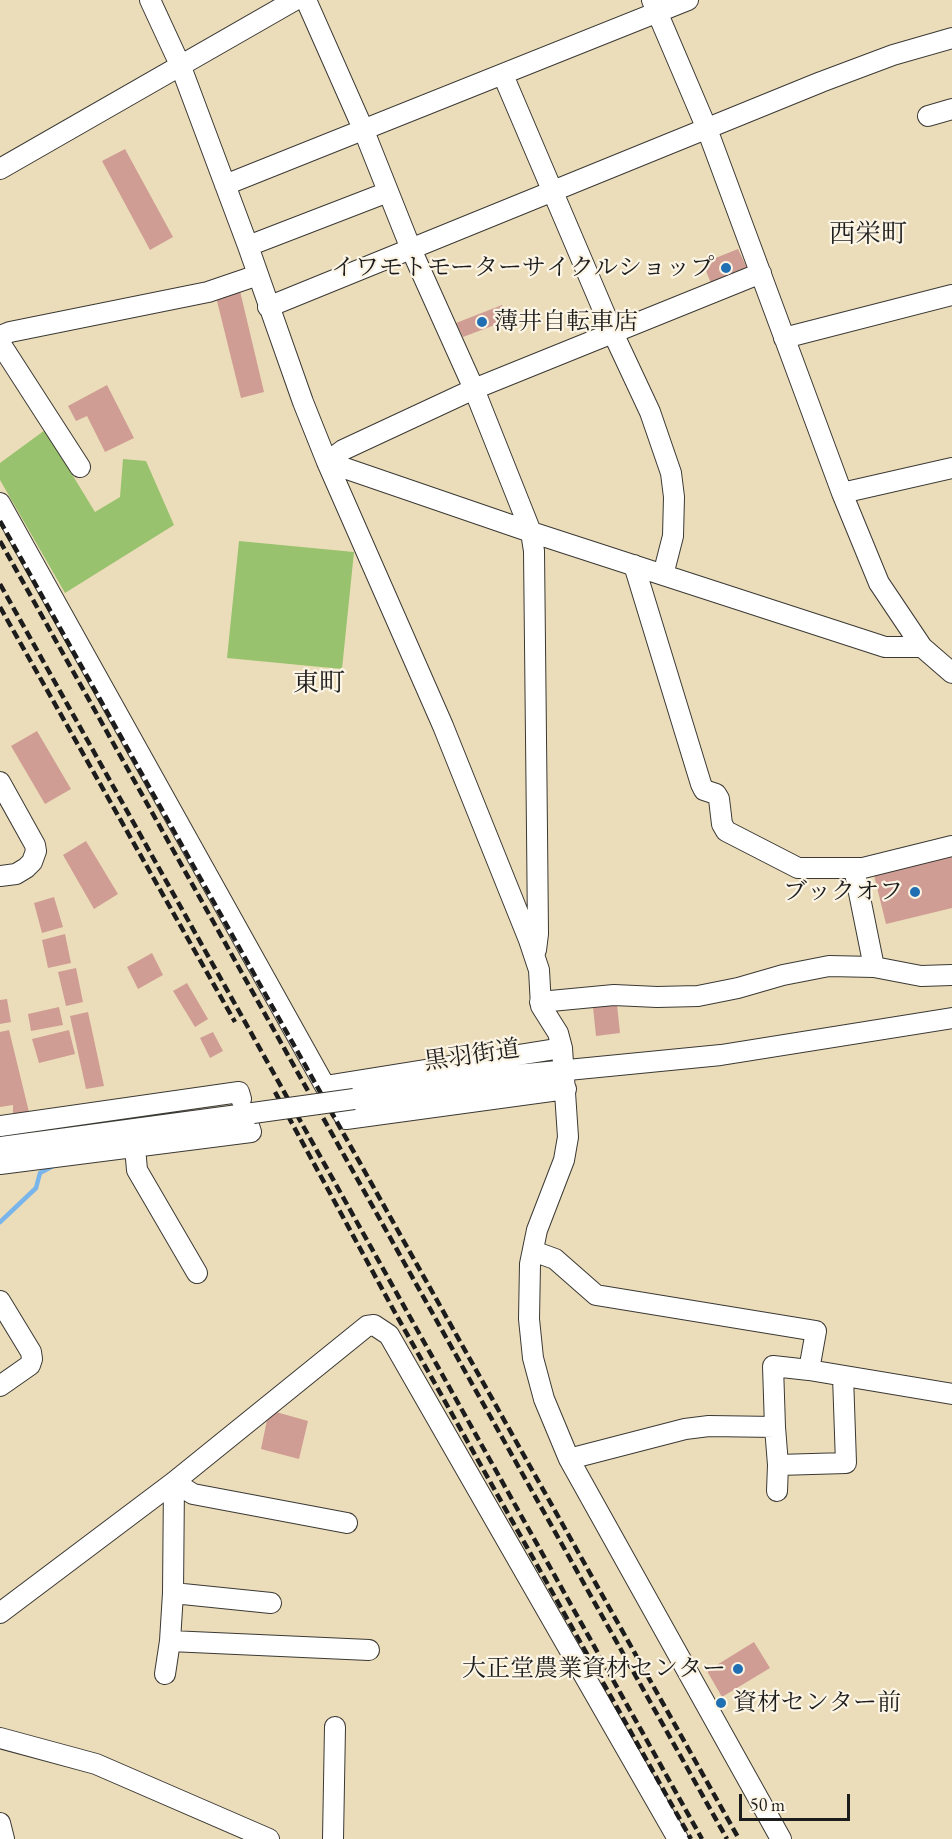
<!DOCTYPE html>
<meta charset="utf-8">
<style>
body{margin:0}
#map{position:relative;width:952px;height:1839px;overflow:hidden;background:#ecddba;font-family:"EB Garamond",serif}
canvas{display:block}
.scale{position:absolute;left:739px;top:1794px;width:111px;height:27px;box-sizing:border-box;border:3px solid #1c1c1c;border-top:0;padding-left:8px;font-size:18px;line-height:21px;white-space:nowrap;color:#1c1c1c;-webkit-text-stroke:4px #fcf5e5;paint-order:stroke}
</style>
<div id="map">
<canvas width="952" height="1839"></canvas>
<div class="scale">50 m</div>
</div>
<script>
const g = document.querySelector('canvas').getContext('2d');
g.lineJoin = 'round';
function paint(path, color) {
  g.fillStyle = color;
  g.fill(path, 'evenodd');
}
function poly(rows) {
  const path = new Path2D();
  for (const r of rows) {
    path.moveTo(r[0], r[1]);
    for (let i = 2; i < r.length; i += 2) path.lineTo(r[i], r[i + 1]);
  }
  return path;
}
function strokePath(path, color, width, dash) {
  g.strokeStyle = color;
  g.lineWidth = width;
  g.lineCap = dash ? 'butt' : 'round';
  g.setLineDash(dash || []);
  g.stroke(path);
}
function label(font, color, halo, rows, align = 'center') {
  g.font = font + ' "EB Garamond","Noto Serif JP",serif';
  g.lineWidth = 4.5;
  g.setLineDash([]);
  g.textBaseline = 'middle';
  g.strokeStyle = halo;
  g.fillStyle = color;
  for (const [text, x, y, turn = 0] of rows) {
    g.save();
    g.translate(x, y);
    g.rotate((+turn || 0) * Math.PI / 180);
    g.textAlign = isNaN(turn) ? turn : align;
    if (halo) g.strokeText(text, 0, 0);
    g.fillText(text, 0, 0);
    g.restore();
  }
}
const green = poly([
 [45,430,95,512,120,497,123,459,146,461,174,525,65,593,0,480,0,463],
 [239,541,354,552,342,669,227,658]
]);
const stream = poly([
 [0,1222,36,1188,40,1173,53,1166]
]);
const building = poly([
 [125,149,173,237,150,250,102,161],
 [738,249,749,272,712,286,703,263],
 [240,291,264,392,241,398,216,297],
 [502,305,508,320,463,337,456,323],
 [107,385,134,438,105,452,87,416,76,421,68,406],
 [37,731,71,789,45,804,11,746],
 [86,841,118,894,94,909,63,855],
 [952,856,952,908,886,924,874,875],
 [54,897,63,927,42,933,34,903],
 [65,934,71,963,48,968,42,940],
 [152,953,163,975,138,989,127,967],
 [76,968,83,1002,66,1006,58,972],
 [187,983,208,1019,195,1027,173,991],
 [7,999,11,1022,0,1024,0,1000],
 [617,1004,620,1033,596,1036,593,1007],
 [59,1007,63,1025,31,1031,28,1014],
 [88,1012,104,1086,86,1089,70,1016],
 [9,1030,29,1112,13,1114,13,1105,0,1107,0,1032],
 [69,1030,75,1054,39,1063,32,1039],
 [213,1032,223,1051,210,1058,200,1038],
 [269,1410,308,1421,299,1459,261,1449],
 [754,1642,770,1668,722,1697,707,1671]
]);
const minor = poly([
 [150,0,181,67,248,246,303,402,327,462,443,726,529,940,539,970,541,1006,558,1033,562,1048,568,1137,564,1160,537,1230,530,1264,529,1319,533,1358,544,1399,569,1459,781,1839],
 [306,0,364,131,411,249,474,389,531,532,534,551,537,831,538,934,536,950],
 [652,0,707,129,842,493,879,583,922,647,952,673],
 [503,75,613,333,650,412,671,473,674,497,673,536,663,575],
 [928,116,952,109],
 [0,169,295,0],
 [225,185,688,0],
 [248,246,388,192],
 [268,307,821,82,893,55,952,38],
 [0,336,10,332,208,292,258,275],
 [784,338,952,295],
 [0,343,80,467],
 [327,462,531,532,885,647,922,647],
 [327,462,343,450,474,389,761,273],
 [842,493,952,468],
 [0,503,325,1086,562,1048],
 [634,565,701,784,704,790,716,794,719,799,722,824,726,831,798,868,863,868,952,846],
 [0,782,35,845,36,851,32,862,26,868,16,874,0,876],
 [854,868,874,967,921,976,952,975],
 [540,1002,614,995,657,997,698,996,738,988,783,975,829,966,874,967],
 [327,1089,346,1119,566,1089],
 [354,1099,527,1074,721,1055,952,1018],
 [0,1126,239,1092,241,1099],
 [0,1147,253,1113],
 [135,1147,137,1170,197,1273],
 [0,1164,251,1132,248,1123],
 [533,1251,555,1259,596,1295,816,1331,809,1370],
 [0,1301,31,1352,32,1359,30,1365,0,1386],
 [775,1427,778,1465,777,1491],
 [569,1459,685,1429,709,1426,775,1427,773,1366,809,1370,952,1394],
 [778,1465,846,1463,843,1376],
 [174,1482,193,1494,347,1523],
 [173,1593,271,1603],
 [0,1613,174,1482,367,1326,374,1325,389,1335,678,1839],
 [170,1641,369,1650],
 [165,1674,170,1641,173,1593,174,1482],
 [0,1738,96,1764,269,1839],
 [0,1823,4,1839],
 [333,1839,335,1727]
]);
const rail = poly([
 [0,521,739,1839],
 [0,541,727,1839],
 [0,584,702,1839],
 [0,607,235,1022],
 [275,1092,393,1309,691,1839]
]);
const minorBridge = poly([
 [253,1113,354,1099]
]);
const markers = [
 [726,268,6,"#1f6fb2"],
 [482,322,6,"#1f6fb2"],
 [915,892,6,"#1f6fb2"],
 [738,1669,6,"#1f6fb2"],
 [721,1703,6,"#1f6fb2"]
];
const poiNames = [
 ["イワモトモーターサイクルショップ",714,268],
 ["薄井自転車店",494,322,"left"],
 ["ブックオフ",903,892],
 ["大正堂農業資材センター",726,1669],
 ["資材センター前",733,1703,"left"]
];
const streetNames = [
 ["黒羽街道",472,1056,-8]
];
const neighbourhoodNames = [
 ["西栄町",868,235],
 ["東町",319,684]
];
paint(green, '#99c26e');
strokePath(stream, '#79b5eb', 4.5);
paint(building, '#cf9d94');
strokePath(minor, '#3b3934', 22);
strokePath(minor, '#fff', 20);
strokePath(rail, '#1c1c1c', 4.5, [9, 4.5]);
strokePath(minorBridge, '#3b3934', 22, []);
strokePath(minorBridge, '#fff', 20);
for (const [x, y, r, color] of markers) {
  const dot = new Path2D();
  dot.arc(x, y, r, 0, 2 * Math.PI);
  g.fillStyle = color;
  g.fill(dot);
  strokePath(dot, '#fcf5e5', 2);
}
label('24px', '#1c1c1c', '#fcf5e5', poiNames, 'right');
label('24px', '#1c1c1c', '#fcf5e5', streetNames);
label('26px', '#1c1c1c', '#fcf5e5', neighbourhoodNames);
</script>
